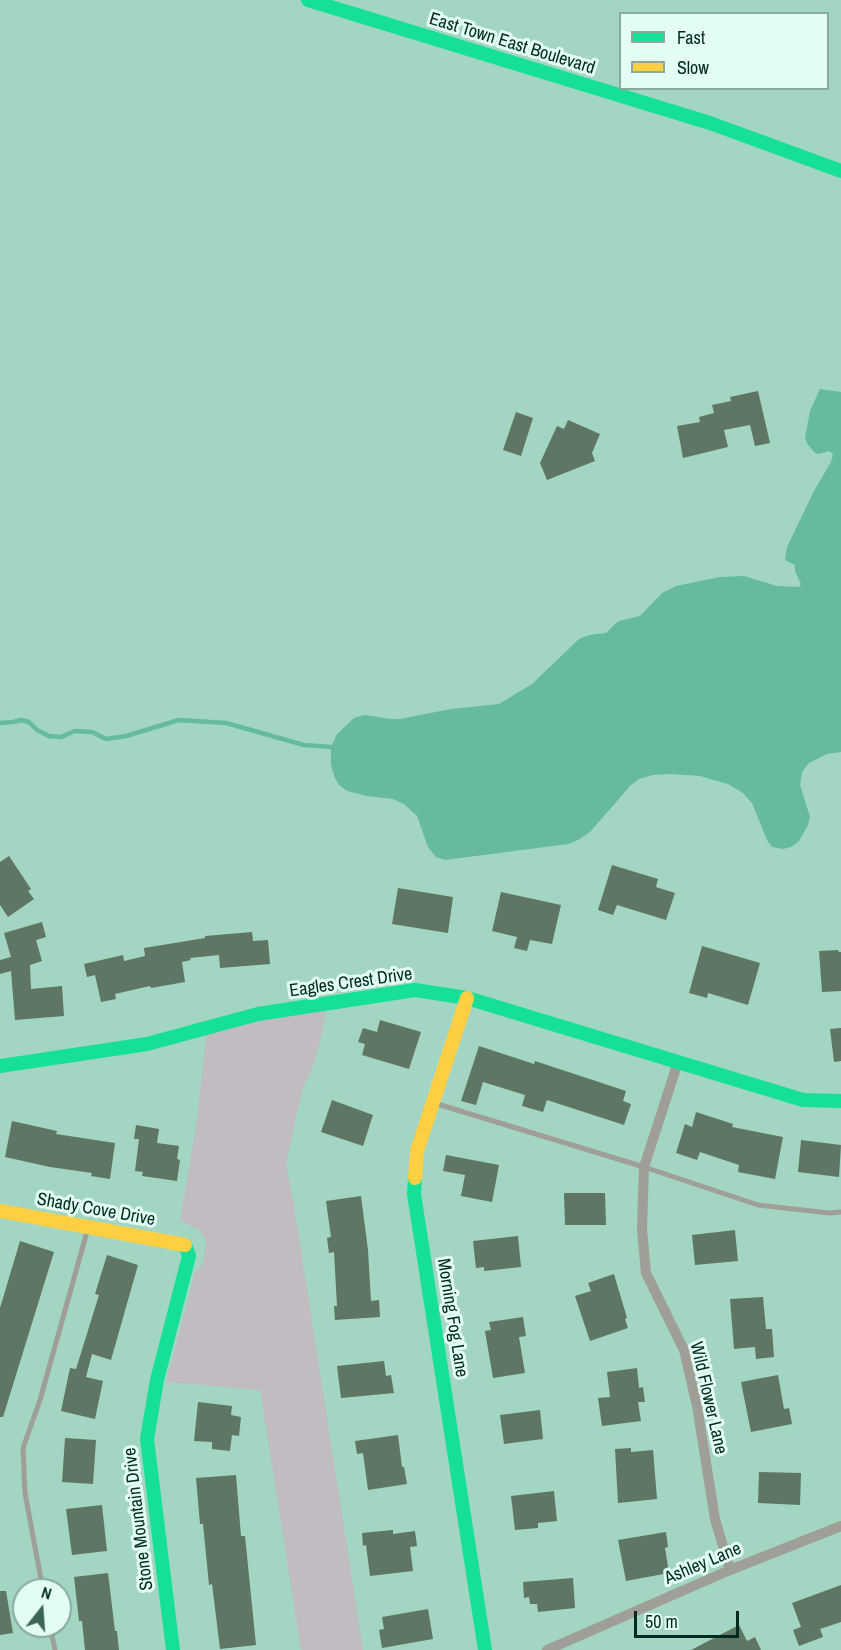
<!DOCTYPE html>
<style>
body{margin:0}
#map{position:relative;width:841px;height:1650px;overflow:hidden;background:#a2d5c2;font-family:"Archivo Narrow",sans-serif}
canvas{display:block}
.legend{position:absolute;left:619px;top:12px;width:210px;height:78px;box-sizing:border-box;background:#e3fdf2;border:2px solid #88a99d;margin:0;padding:8px 10px;list-style:none;font-size:18px;color:#002b1e}
.legend li{display:flex;align-items:center;gap:12px;height:30px}
.legend b{width:30px;border:2px solid #88a99d}
.north{position:absolute;left:12px;top:1578px;width:60px;height:60px;box-sizing:border-box;background:#e3fdf2;border:2px solid #88a99d;border-radius:50%;rotate:17deg;font-size:16px;font-weight:700;line-height:24px;text-align:center;color:#002b1e}
.north::after{content:'';display:block;margin:auto;width:21px;height:27px;background:#396657;clip-path:polygon(50% 0,100% 100%,50% 72%,0 100%)}
.scale{position:absolute;left:634px;top:1611px;width:105px;height:27px;box-sizing:border-box;border:3px solid #002b1e;border-top:0;padding-left:8px;font-size:18px;line-height:21px;white-space:nowrap;color:#002b1e;-webkit-text-stroke:4px #e3fdf2;paint-order:stroke}
</style>
<div id="map">
<canvas width="841" height="1650"></canvas>
<ul class="legend">
<li><b style="height:8px;background:#16e098"></b>Fast</li>
<li><b style="height:8px;background:#ffcf43"></b>Slow</li>
</ul>
<div class="north">N</div>
<div class="scale">50 m</div>
</div>
<script>
const g = document.querySelector('canvas').getContext('2d');
g.lineJoin = 'round';
function paint(path, color) {
  g.fillStyle = color;
  g.fill(path, 'evenodd');
}
function poly(rows) {
  const path = new Path2D();
  for (const r of rows) {
    path.moveTo(r[0], r[1]);
    for (let i = 2; i < r.length; i += 2) path.lineTo(r[i], r[i + 1]);
  }
  return path;
}
function strokePath(path, color, width, dash) {
  g.strokeStyle = color;
  g.lineWidth = width;
  g.lineCap = dash ? 'butt' : 'round';
  g.setLineDash(dash || []);
  g.stroke(path);
}
function label(font, color, halo, rows, align = 'center') {
  g.font = font + ' "Archivo Narrow",sans-serif';
  g.lineWidth = 6;
  g.setLineDash([]);
  g.textBaseline = 'middle';
  g.strokeStyle = halo;
  g.fillStyle = color;
  for (const [text, x, y, turn = 0] of rows) {
    g.save();
    g.translate(x, y);
    g.rotate((+turn || 0) * Math.PI / 180);
    g.textAlign = isNaN(turn) ? turn : align;
    if (halo) g.strokeText(text, 0, 0);
    g.fillText(text, 0, 0);
    g.restore();
  }
}
const green = poly([
 [327,1007,322,1033,313,1067,302,1090,286,1165,293,1199,363,1650,301,1650,260,1390,166,1382,195,1273,202,1265,204,1258,206,1241,200,1230,180,1221,196,1127,207,1031]
]);
const water = poly([
 [820,389,841,392,841,752,827,754,809,763,802,772,800,785,810,817,808,825,799,841,791,847,783,849,772,847,767,840,752,803,743,793,728,784,700,776,671,774,653,775,639,779,631,785,590,832,578,840,568,844,445,860,436,857,428,847,417,816,404,804,393,799,367,796,347,791,339,785,335,778,331,765,331,747,337,734,354,718,365,715,391,719,400,719,451,709,499,704,532,684,579,639,589,635,606,633,615,624,619,621,640,616,662,593,676,586,720,577,744,576,777,586,799,587,801,584,795,571,795,565,785,560,787,547,814,491,831,462,833,454,829,451,819,454,815,453,808,445,805,438,810,411]
]);
const stream = poly([
 [0,723,13,722,21,720,29,722,37,730,49,736,61,737,75,731,92,732,106,739,126,736,179,720,226,723,304,745,331,747]
]);
const building = poly([
 [758,391,770,443,755,446,750,425,724,430,728,447,683,458,677,426,700,422,699,417,714,413,712,405,731,401,730,397],
 [516,412,533,418,521,456,503,450],
 [568,420,600,434,592,453,595,461,547,480,540,463,557,426,564,429],
 [9,856,31,889,28,891,34,899,8,917,0,905,0,862],
 [612,865,658,879,656,887,675,893,666,920,617,905,613,915,598,910],
 [398,888,453,897,448,933,392,924],
 [501,892,561,905,552,944,530,940,527,951,514,948,517,937,492,931],
 [42,922,46,937,36,940,42,961,30,965,31,989,62,986,64,1016,15,1020,11,971,0,974,0,960,11,957,4,933],
 [252,932,253,941,268,940,270,964,220,968,219,955,190,958,191,960,182,962,185,982,151,988,150,986,115,994,116,999,101,1002,95,975,87,977,84,964,123,955,124,961,145,956,144,948,205,938,205,936],
 [702,946,760,963,748,1005,708,993,707,998,689,993],
 [838,950,839,952,841,952,841,991,822,992,819,951],
 [380,1020,421,1032,409,1069,362,1055,365,1044,358,1042,363,1028,377,1032],
 [841,1028,841,1061,834,1062,830,1029],
 [479,1046,534,1064,535,1061,626,1091,623,1101,631,1104,624,1125,547,1100,543,1112,522,1106,525,1095,483,1082,476,1105,461,1101],
 [332,1100,373,1115,363,1146,321,1132],
 [696,1112,733,1124,732,1127,783,1137,775,1179,738,1172,739,1165,700,1152,697,1160,676,1153,685,1124,692,1127],
 [12,1121,57,1131,56,1134,115,1143,110,1179,91,1176,92,1173,50,1167,5,1157],
 [136,1125,159,1129,157,1143,179,1146,177,1159,180,1160,177,1181,142,1176,143,1172,135,1171,139,1139,134,1139],
 [801,1140,841,1145,839,1177,798,1172],
 [446,1155,499,1165,492,1202,461,1196,465,1175,443,1171],
 [564,1193,605,1193,606,1225,565,1225],
 [361,1196,368,1250,371,1301,379,1300,380,1317,335,1320,334,1306,337,1306,334,1252,329,1253,327,1238,331,1237,326,1201],
 [735,1230,738,1261,695,1265,692,1235],
 [518,1236,521,1267,484,1271,484,1267,476,1268,473,1241],
 [20,1241,54,1252,3,1417,0,1417,0,1308],
 [107,1255,138,1265,111,1360,92,1354,86,1377,103,1381,95,1419,61,1411,70,1368,76,1369,99,1295,95,1294],
 [614,1274,627,1318,625,1319,628,1328,590,1341,575,1296,591,1291,588,1283],
 [763,1297,766,1329,772,1329,774,1357,756,1359,755,1347,734,1349,730,1299],
 [523,1317,526,1336,519,1337,525,1373,493,1378,485,1331,491,1330,489,1322],
 [384,1361,386,1376,391,1375,394,1393,341,1398,337,1366],
 [637,1368,639,1388,643,1387,645,1402,638,1402,641,1421,602,1426,598,1398,610,1397,607,1372],
 [778,1375,784,1409,789,1408,792,1424,751,1432,741,1382],
 [198,1402,232,1406,231,1415,241,1417,239,1436,232,1435,230,1451,212,1449,212,1442,194,1441],
 [540,1410,543,1439,504,1444,500,1415],
 [398,1435,402,1467,404,1467,407,1484,368,1490,363,1453,357,1454,355,1441],
 [65,1438,96,1440,93,1484,62,1482],
 [631,1448,631,1452,653,1450,657,1499,618,1503,615,1449],
 [759,1472,801,1473,800,1505,758,1503],
 [236,1475,241,1536,245,1536,256,1645,220,1649,212,1584,209,1585,203,1524,200,1524,196,1478],
 [554,1491,557,1521,538,1523,538,1528,515,1530,511,1496],
 [102,1505,107,1551,72,1555,66,1509],
 [393,1530,393,1534,415,1531,417,1546,410,1547,413,1571,370,1576,366,1545,363,1546,362,1533],
 [666,1532,668,1547,665,1548,669,1573,626,1581,618,1540],
 [108,1573,115,1631,117,1631,119,1650,85,1650,82,1621,79,1621,74,1577],
 [573,1578,575,1608,538,1612,537,1604,530,1604,529,1597,524,1598,523,1582],
 [841,1585,841,1622,820,1629,823,1637,799,1646,793,1630,801,1627,792,1603],
 [0,1591,6,1591,13,1633,0,1635],
 [428,1609,433,1639,382,1648,379,1630,384,1629,382,1617],
 [739,1625,747,1641,755,1637,761,1650,691,1650]
]);
const lane = poly([
 [434,1103,644,1167,758,1205,829,1213,841,1212],
 [43,1590,25,1493,23,1448,40,1400,88,1228],
 [50,1626,55,1650]
]);
const street = poly([
 [678,1062,644,1167,642,1229,646,1273,684,1350,697,1406,715,1519,730,1570],
 [547,1650,730,1570,841,1526]
]);
const fast = poly([
 [308,0,710,123,841,171],
 [0,1066,147,1044,258,1014,415,990,467,998,803,1100,841,1101],
 [415,1178,414,1194,485,1650],
 [173,1650,147,1439,157,1380,189,1256,185,1245]
]);
const slow = poly([
 [415,1178,417,1151,467,998],
 [0,1211,185,1245]
]);
const streetNames = [
 ["East Town East Boulevard",512,44,17],
 ["Eagles Crest Drive",351,983,-8],
 ["Shady Cove Drive",96,1210,10],
 ["Morning Fog Lane",452,1318,81],
 ["Wild Flower Lane",708,1398,77],
 ["Stone Mountain Drive",139,1519,-97],
 ["Ashley Lane",703,1564,-23]
];
paint(green, '#c1bcc1');
paint(water, '#66ba9e');
strokePath(stream, '#66ba9e', 4.5);
paint(building, '#5f7664');
strokePath(lane, '#a09f97', 5);
strokePath(street, '#a09f97', 10);
strokePath(fast, '#16e098', 14);
strokePath(slow, '#ffcf43', 14);
label('18px', '#002b1e', '#e3fdf2', streetNames);
</script>
